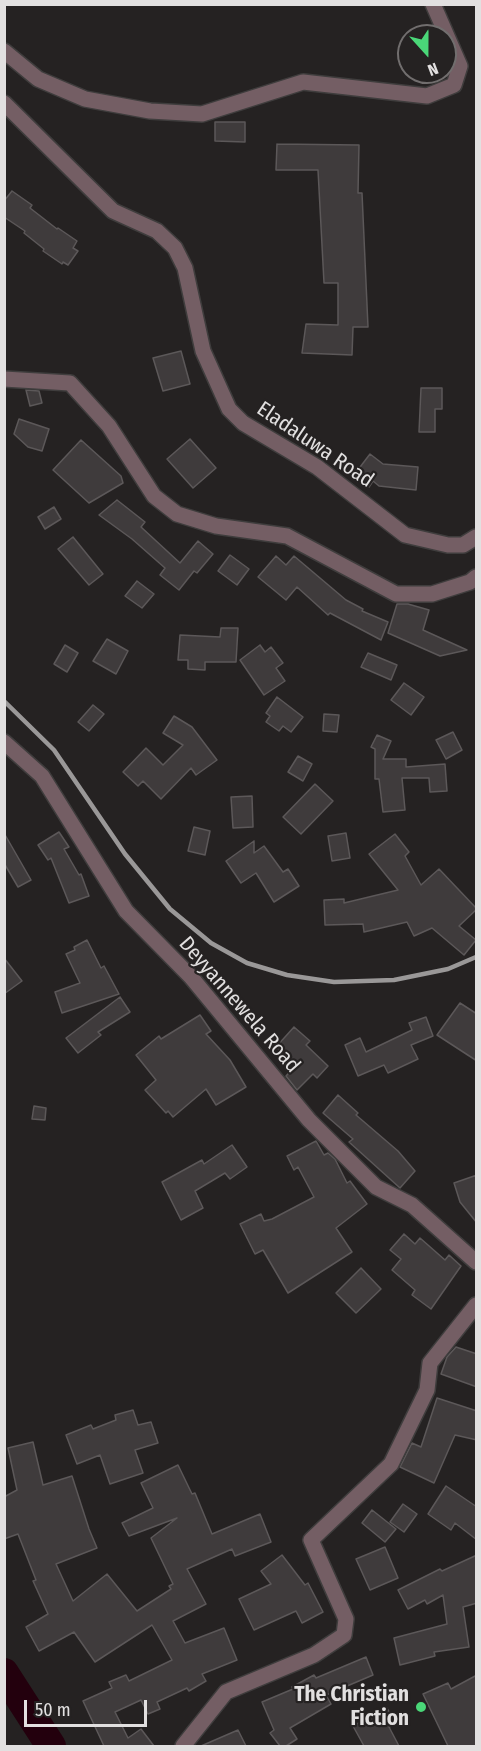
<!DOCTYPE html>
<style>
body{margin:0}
#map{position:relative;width:481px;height:1751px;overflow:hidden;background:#252222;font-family:"Fira Sans Condensed",sans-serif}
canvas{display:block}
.frame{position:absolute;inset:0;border:6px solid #e2e0e0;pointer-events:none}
.north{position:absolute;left:397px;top:24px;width:60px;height:60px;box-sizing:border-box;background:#252222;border:2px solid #716e6e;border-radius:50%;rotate:159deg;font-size:16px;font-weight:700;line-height:24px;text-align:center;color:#e2e0e0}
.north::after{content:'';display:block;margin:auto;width:21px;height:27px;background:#4ad778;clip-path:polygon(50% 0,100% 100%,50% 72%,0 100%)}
.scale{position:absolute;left:24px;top:1700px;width:123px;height:27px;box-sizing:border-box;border:3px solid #e2e0e0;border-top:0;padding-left:8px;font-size:18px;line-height:21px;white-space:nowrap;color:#e2e0e0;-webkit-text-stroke:4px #252222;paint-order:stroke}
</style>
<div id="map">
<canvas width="481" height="1751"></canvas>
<div class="frame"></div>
<div class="north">N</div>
<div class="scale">50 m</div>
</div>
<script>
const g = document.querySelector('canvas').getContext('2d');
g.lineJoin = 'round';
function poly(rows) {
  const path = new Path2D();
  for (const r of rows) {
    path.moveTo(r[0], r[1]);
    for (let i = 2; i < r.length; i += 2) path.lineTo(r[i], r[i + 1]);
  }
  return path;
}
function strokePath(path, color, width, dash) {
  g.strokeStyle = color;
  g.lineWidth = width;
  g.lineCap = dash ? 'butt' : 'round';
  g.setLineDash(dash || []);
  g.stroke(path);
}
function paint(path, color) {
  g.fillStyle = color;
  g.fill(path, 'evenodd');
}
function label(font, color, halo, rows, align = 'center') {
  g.font = font + ' "Fira Sans Condensed",sans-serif';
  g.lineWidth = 4.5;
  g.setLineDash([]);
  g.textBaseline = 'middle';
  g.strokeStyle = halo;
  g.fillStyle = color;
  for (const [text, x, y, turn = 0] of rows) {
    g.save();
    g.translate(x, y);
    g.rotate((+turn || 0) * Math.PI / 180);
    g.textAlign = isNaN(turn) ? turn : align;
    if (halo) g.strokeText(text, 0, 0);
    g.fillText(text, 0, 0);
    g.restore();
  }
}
const river = poly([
 [4,1673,51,1746]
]);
const building = poly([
 [215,122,245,122,245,142,215,141,215,122],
 [277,144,359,145,358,193,362,193,368,327,353,327,352,355,302,353,306,324,338,325,338,283,324,283,318,170,276,170,277,144],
 [12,191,32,205,30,208,57,229,58,228,77,241,73,248,78,251,68,265,63,262,62,264,43,251,44,249,24,233,25,231,4,217,4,201,12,191],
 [181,351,190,384,163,391,153,358,181,351],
 [421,388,442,388,442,409,435,409,435,432,419,432,421,388],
 [26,390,39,391,42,403,30,406,26,390],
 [19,419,49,429,42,451,28,447,14,434,19,419],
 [190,439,216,468,193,488,167,459,190,439],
 [81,440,121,476,123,483,89,503,53,470,81,440],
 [370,454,383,464,418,467,416,490,379,486,373,481,369,487,354,475,370,454],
 [117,500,145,522,141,527,180,563,198,541,213,554,197,573,194,571,179,590,160,575,165,568,132,539,99,515,117,500],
 [54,507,61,519,45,529,38,517,54,507],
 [73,537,103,574,89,585,58,549,73,537],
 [230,555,249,569,237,585,218,571,230,555],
 [276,556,286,565,294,556,346,600,363,609,362,611,388,622,381,640,330,613,328,615,297,587,286,600,258,577,276,556],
 [137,581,154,594,142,608,125,596,137,581],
 [397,604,408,604,429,610,423,630,467,650,440,656,388,633,397,604],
 [221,628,238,628,236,662,205,662,205,670,188,669,188,660,178,660,180,635,220,637,221,628],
 [107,639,128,651,116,674,93,661,107,639],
 [65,645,78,653,67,672,54,664,65,645],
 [260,645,265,652,271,647,283,663,276,668,285,681,264,695,240,660,260,645],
 [368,653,397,665,391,680,361,667,368,653],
 [404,683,424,697,411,715,391,700,404,683],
 [277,697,303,717,291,732,283,726,279,731,266,722,270,716,266,713,277,697],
 [93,705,104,714,89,731,78,722,93,705],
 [324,714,339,715,337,732,323,731,324,714],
 [174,716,192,727,217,760,196,775,191,768,161,799,143,781,138,786,123,772,146,748,163,765,183,745,163,733,174,716],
 [453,732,462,750,446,759,436,740,453,732],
 [377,735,391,741,383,759,406,759,406,767,445,764,447,791,430,792,429,778,402,778,405,810,383,812,379,779,375,779,375,749,371,747,377,735],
 [298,756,312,764,303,781,288,772,298,756],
 [315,784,333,801,301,834,283,817,315,784],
 [252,796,253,827,233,828,231,797,252,796],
 [194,827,210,831,205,855,188,851,194,827],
 [59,832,69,847,64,849,79,875,81,874,89,896,69,903,51,858,48,860,38,845,59,832],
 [4,833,31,880,18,887,4,863,4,833],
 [346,833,350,858,332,861,328,836,346,833],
 [395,834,409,852,405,856,421,885,439,869,477,909,459,926,476,940,464,955,432,928,414,936,407,922,364,932,363,924,325,925,324,900,344,899,344,903,398,890,369,854,395,834],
 [254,841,254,853,264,846,283,872,288,869,299,886,274,902,256,873,241,883,226,861,254,841],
 [87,940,101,968,104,966,119,994,62,1013,55,992,80,983,66,954,75,950,74,947,87,940],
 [4,958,22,981,4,994,4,958],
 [120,997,130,1012,98,1032,101,1035,78,1053,66,1038,120,997],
 [460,1003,477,1014,477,1061,437,1035,460,1003],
 [200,1015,211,1031,206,1034,230,1060,246,1087,216,1105,206,1089,173,1117,168,1111,166,1113,145,1090,156,1080,136,1055,159,1036,161,1039,200,1015],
 [426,1017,433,1036,411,1045,418,1059,388,1073,384,1065,358,1076,345,1045,360,1038,366,1052,412,1030,409,1023,426,1017],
 [294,1027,310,1041,306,1045,328,1066,317,1078,313,1074,297,1090,286,1076,296,1065,276,1047,294,1027],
 [338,1095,358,1113,356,1115,398,1151,415,1171,400,1188,349,1142,353,1139,323,1113,338,1095],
 [34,1106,46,1108,45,1120,32,1119,34,1106],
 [316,1141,324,1155,328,1153,335,1159,347,1183,350,1181,367,1204,336,1228,352,1252,288,1293,263,1250,255,1254,240,1224,261,1214,264,1221,272,1219,314,1197,298,1167,294,1170,287,1156,316,1141],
 [232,1145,247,1167,230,1179,225,1173,195,1191,203,1208,181,1220,162,1182,202,1160,204,1164,232,1145],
 [477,1175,477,1223,460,1202,454,1183,477,1175],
 [404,1234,415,1244,420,1238,445,1260,449,1255,461,1266,431,1309,412,1295,415,1290,392,1270,401,1259,390,1250,404,1234],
 [361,1268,381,1289,356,1313,336,1293,361,1268],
 [456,1347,477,1354,477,1387,441,1374,447,1357,456,1347],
 [437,1398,477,1411,477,1440,455,1435,434,1483,400,1467,412,1443,421,1447,437,1398],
 [133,1410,138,1425,151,1422,158,1443,135,1450,143,1473,110,1484,100,1455,77,1464,66,1435,91,1425,93,1429,116,1420,115,1415,133,1410],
 [33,1442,43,1485,72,1476,89,1529,97,1548,56,1564,73,1601,107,1574,137,1611,171,1589,169,1586,173,1584,151,1538,177,1518,129,1536,122,1523,153,1508,141,1483,178,1465,192,1494,195,1493,212,1534,260,1514,271,1542,235,1556,232,1549,187,1569,206,1604,173,1621,185,1643,224,1628,237,1660,202,1674,206,1681,189,1691,187,1688,157,1702,160,1709,148,1714,141,1700,115,1712,128,1738,141,1729,154,1746,104,1746,83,1701,112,1688,109,1682,126,1675,129,1681,172,1660,152,1625,95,1662,74,1632,39,1651,26,1627,48,1614,33,1581,36,1580,18,1534,4,1539,4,1497,17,1490,8,1448,33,1442],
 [446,1486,477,1507,477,1540,455,1523,451,1530,428,1514,446,1486],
 [403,1504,417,1514,404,1532,390,1522,403,1504],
 [372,1510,396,1529,385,1542,362,1523,372,1510],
 [385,1547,398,1578,370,1590,356,1559,385,1547],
 [282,1555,305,1585,308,1583,323,1612,302,1623,296,1611,254,1630,239,1599,271,1584,261,1571,282,1555],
 [477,1555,477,1603,463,1607,469,1647,434,1652,435,1656,400,1665,394,1638,447,1624,443,1595,427,1604,425,1600,408,1609,398,1590,440,1569,442,1571,477,1555],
 [366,1657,373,1675,326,1695,331,1704,290,1728,297,1739,286,1746,280,1746,270,1733,274,1730,262,1702,293,1689,292,1687,314,1675,316,1678,366,1657],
 [477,1675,477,1746,448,1746,423,1694,448,1683,451,1689,477,1675],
 [387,1708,396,1724,389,1727,399,1746,364,1746,353,1726,387,1708],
 [238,1730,246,1746,201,1746,238,1730]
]);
const tertiary = poly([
 [4,51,38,79,85,99,150,111,202,114,303,82,427,96,454,85,460,66,433,4],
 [4,103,113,211,157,231,175,248,185,268,203,351,229,409,243,423,317,467,405,535,448,545,463,545,476,537],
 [4,379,70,383,109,426,154,496,177,514,216,526,287,536,396,594,432,594,470,582,476,577],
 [4,742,42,776,126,911,191,977,309,1120,376,1187,412,1205,476,1262],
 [183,1746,226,1692,314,1655,344,1635,346,1619,311,1540,391,1464,427,1390,430,1363,476,1305]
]);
const rail = poly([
 [4,701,54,750,125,854,170,909,211,943,247,963,287,975,334,982,394,980,448,969,476,957]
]);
const markers = [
 [421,1707,6,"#4ad778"]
];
const streetNames = [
 ["Eladaluwa Road",315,445,34],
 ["Deyyannewela Road",239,1005,49]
];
const poiNames = [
 ["The Christian",409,1695],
 ["Fiction",409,1719]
];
strokePath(river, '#23000d', 30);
paint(building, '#3f3b3c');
strokePath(building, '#5c5859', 1.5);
strokePath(tertiary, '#3f3d3d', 18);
strokePath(tertiary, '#745e64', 15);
strokePath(rail, '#9a9898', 4.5);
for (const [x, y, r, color] of markers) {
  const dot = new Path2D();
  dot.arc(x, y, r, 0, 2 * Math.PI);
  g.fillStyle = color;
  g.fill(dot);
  strokePath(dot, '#252222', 2);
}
label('21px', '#e2e0e0', '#252222', streetNames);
label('bold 21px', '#e2e0e0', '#252222', poiNames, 'right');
</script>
